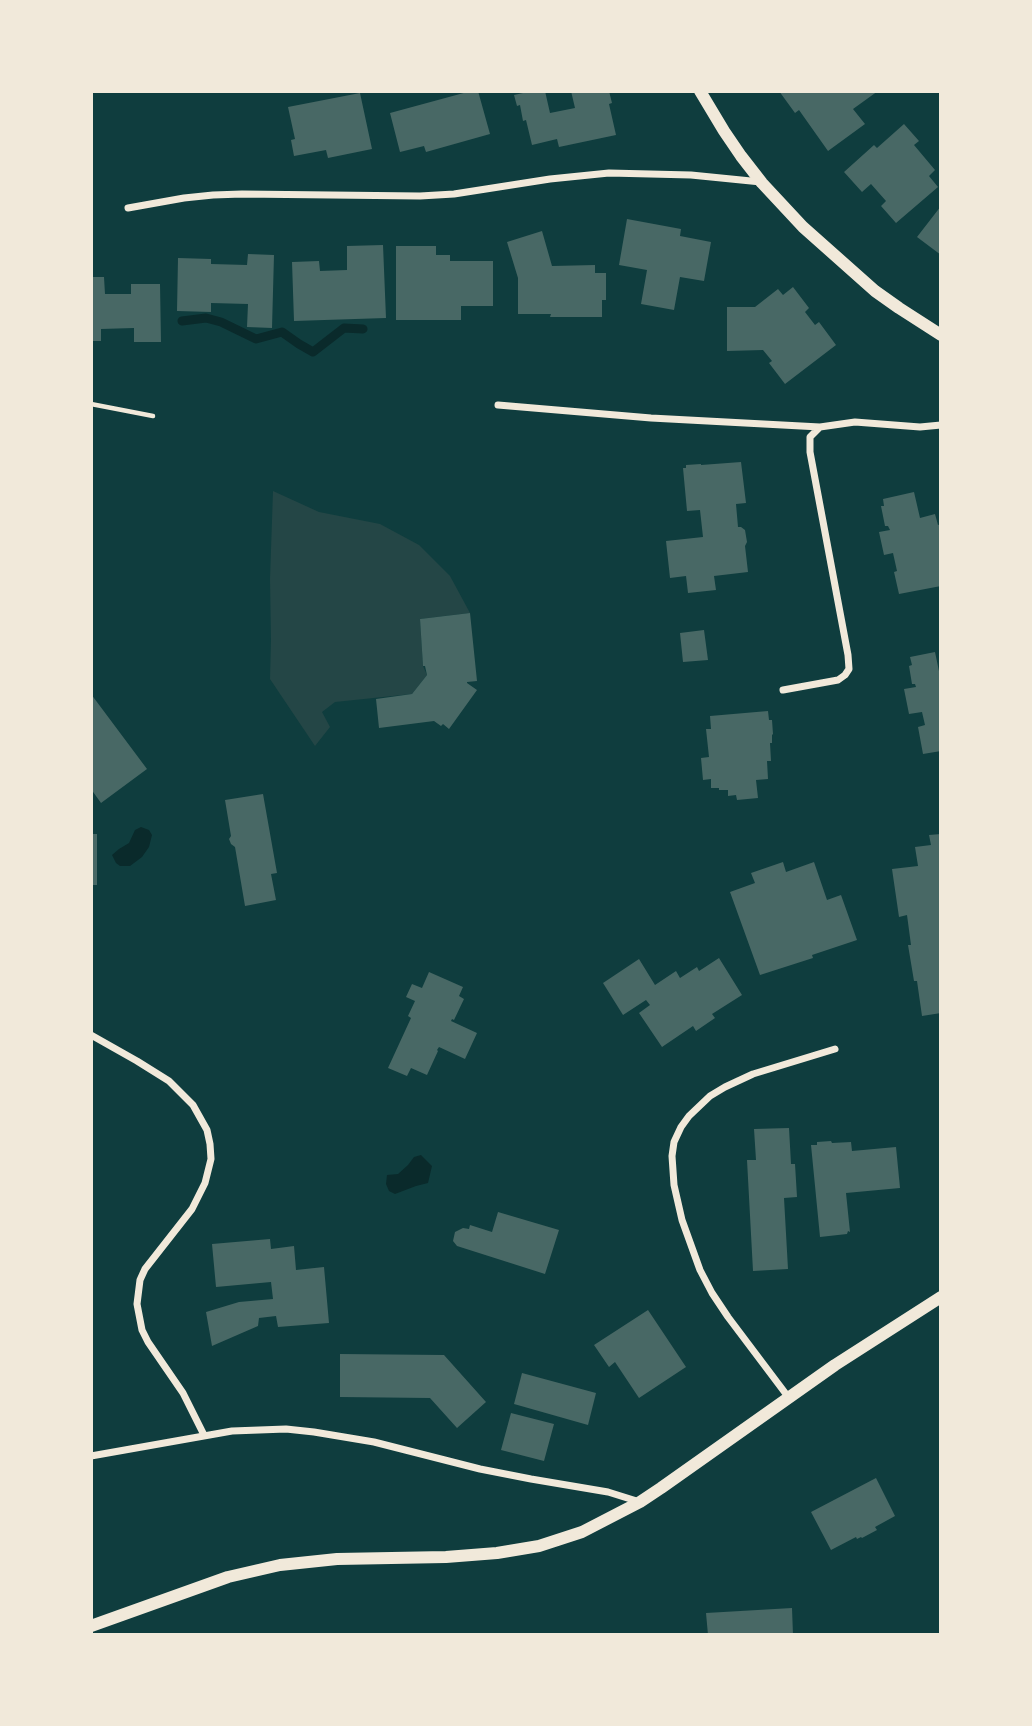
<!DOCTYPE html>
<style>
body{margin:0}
#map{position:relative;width:1032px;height:1726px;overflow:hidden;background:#0f3d3e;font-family:"Sofia Sans Condensed",sans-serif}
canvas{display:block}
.frame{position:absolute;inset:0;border:93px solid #f1e9da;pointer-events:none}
</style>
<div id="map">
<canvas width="1032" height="1726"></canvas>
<div class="frame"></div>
</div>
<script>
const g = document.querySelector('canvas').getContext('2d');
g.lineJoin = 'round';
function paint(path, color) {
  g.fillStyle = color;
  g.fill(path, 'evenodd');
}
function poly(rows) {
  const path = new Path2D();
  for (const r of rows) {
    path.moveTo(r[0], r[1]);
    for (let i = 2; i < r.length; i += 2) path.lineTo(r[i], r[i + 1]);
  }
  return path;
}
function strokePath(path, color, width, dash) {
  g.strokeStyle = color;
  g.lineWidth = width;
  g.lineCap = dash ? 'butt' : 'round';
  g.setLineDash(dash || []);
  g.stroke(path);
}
const green = poly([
 [273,491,319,512,380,524,419,545,450,576,470,613,420,619,423,666,427,675,412,694,335,702,322,712,330,727,315,746,270,679,271,640,270,579]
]);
const water = poly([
 [141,827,149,830,152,835,149,847,142,857,130,866,120,866,116,863,112,855,119,849,129,843,135,830],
 [421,1155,432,1166,428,1183,416,1186,395,1194,389,1191,386,1184,387,1175,398,1174,408,1165,414,1157]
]);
const stream = poly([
 [182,321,206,318,221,322,256,339,282,332,299,344,313,352,344,328,363,329]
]);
const building = poly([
 [471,91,478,91,490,134,426,152,424,146,400,152,390,113],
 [532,91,545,91,550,113,575,108,571,91,609,91,612,103,609,104,616,135,559,147,557,139,532,145,526,120,523,121,520,105,517,106,514,95],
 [779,91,878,91,853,109,865,124,828,151,799,110,795,113],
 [360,93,372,149,328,158,326,150,294,156,291,140,295,139,288,107],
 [904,124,919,141,914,145,935,170,929,176,938,187,896,223,881,206,886,201,871,184,862,192,844,172,874,145,877,148],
 [941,206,941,255,917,237],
 [627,219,681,229,680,236,711,242,704,281,680,277,674,310,641,304,647,270,619,265],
 [542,231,552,266,595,265,595,273,606,273,606,300,602,300,602,317,550,317,551,314,518,314,518,278,507,242],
 [383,245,386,318,294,321,292,262,319,261,320,271,347,270,347,246],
 [396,246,436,246,436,255,450,255,450,261,493,261,493,306,461,306,461,320,396,320],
 [248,254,274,255,272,328,247,327,248,304,211,303,211,312,177,311,178,258,211,259,211,264,247,265],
 [91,277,104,277,105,294,131,294,131,284,160,284,161,342,134,342,134,328,101,329,101,341,91,341],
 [793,287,809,308,805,312,815,325,819,322,836,345,785,384,769,363,772,361,763,350,727,351,727,307,755,307,778,289,783,295],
 [741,462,746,503,736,504,738,527,741,527,745,530,747,542,745,546,748,572,714,576,716,590,688,593,686,576,670,578,666,541,703,537,700,510,687,511,683,468,686,468,686,465,701,464,701,465],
 [914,492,920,518,935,514,938,525,941,524,941,537,939,537,941,543,941,586,899,594,894,572,897,571,893,553,884,555,879,532,890,530,888,526,885,526,881,506,884,506,883,499],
 [470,613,477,681,467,682,467,683,477,690,449,729,443,724,441,726,434,721,379,728,376,699,412,694,427,675,425,666,423,666,420,619],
 [704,630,708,660,683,662,680,633],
 [935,652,940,676,941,676,941,751,923,754,918,727,925,725,922,712,909,714,904,689,916,687,915,684,912,684,909,666,912,665,910,657],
 [91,694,147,769,101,803,91,789],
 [768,711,769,720,772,720,773,734,772,735,772,743,770,743,771,761,767,761,768,779,756,780,758,798,737,800,736,795,728,796,728,790,719,790,719,788,711,788,711,779,703,780,701,758,709,757,706,729,711,729,710,716],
 [263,794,277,873,271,874,276,900,245,906,235,847,231,844,229,839,231,836,225,800],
 [91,834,97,834,97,885,91,885],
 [941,834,941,1013,922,1016,917,981,914,981,908,945,911,945,907,915,899,917,892,869,918,866,915,847,931,845,929,835],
 [783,862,786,872,814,862,827,900,841,895,857,940,812,955,813,958,760,975,730,892,755,883,751,873],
 [719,958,742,995,712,1014,715,1018,696,1031,693,1026,662,1047,639,1013,650,1005,646,1000,623,1015,603,983,639,959,655,985,676,971,680,978,697,967,699,971],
 [429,972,463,987,459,996,464,999,454,1020,452,1019,451,1021,477,1033,465,1059,439,1047,437,1050,438,1051,427,1075,411,1068,407,1076,388,1068,411,1018,408,1016,415,1001,406,997,412,984,422,988],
 [789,1128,791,1164,795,1164,797,1197,784,1198,788,1269,753,1271,747,1160,756,1160,754,1129],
 [831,1141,832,1143,851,1142,852,1151,896,1147,900,1188,846,1193,850,1232,848,1231,847,1234,820,1237,811,1145,817,1145,817,1142],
 [498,1212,559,1230,545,1274,457,1246,453,1241,455,1232,463,1228,469,1229,470,1225,492,1232],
 [270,1239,271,1249,294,1246,296,1270,324,1267,329,1323,278,1327,276,1316,259,1318,258,1326,212,1346,206,1312,239,1302,273,1299,271,1282,216,1287,212,1244],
 [648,1310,686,1367,639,1398,615,1362,609,1367,594,1345],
 [340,1354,444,1355,486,1402,457,1428,430,1398,340,1397],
 [522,1373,596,1393,588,1425,514,1404],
 [511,1413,554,1424,544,1461,501,1450],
 [876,1478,895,1516,875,1527,877,1530,862,1538,861,1537,857,1539,856,1537,831,1550,811,1512],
 [792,1608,793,1635,708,1635,706,1613]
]);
const path = poly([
 [91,404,153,416]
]);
const minor = poly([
 [128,208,184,198,213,195,242,194,420,196,454,194,550,179,609,173,691,175,761,182],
 [498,405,651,418,820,427],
 [783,690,838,680,845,675,849,669,848,655,810,452,810,437,820,427,855,422,920,427,941,425],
 [91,1035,137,1061,169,1081,193,1105,207,1130,210,1144,211,1159,205,1183,192,1209,145,1269,140,1280,137,1304,142,1330,148,1342,183,1393,204,1435],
 [789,1398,728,1317,712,1293,700,1270,682,1220,674,1185,672,1156,674,1142,681,1127,689,1116,710,1096,725,1087,753,1074,835,1049],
 [91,1456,232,1431,286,1429,314,1432,374,1442,480,1469,531,1479,608,1492,640,1502]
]);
const tertiary = poly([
 [700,91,724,131,741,156,762,183,803,227,875,291,899,308,941,335],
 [91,1626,228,1577,280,1565,337,1559,446,1557,497,1553,539,1546,582,1532,640,1502,661,1488,835,1365,941,1297]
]);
paint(green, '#244646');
paint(water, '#0a2a2b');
strokePath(stream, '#0a2a2b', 9);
paint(building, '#486865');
strokePath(path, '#f1e9da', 4.5);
strokePath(minor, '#f1e9da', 7);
strokePath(tertiary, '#f1e9da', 12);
</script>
